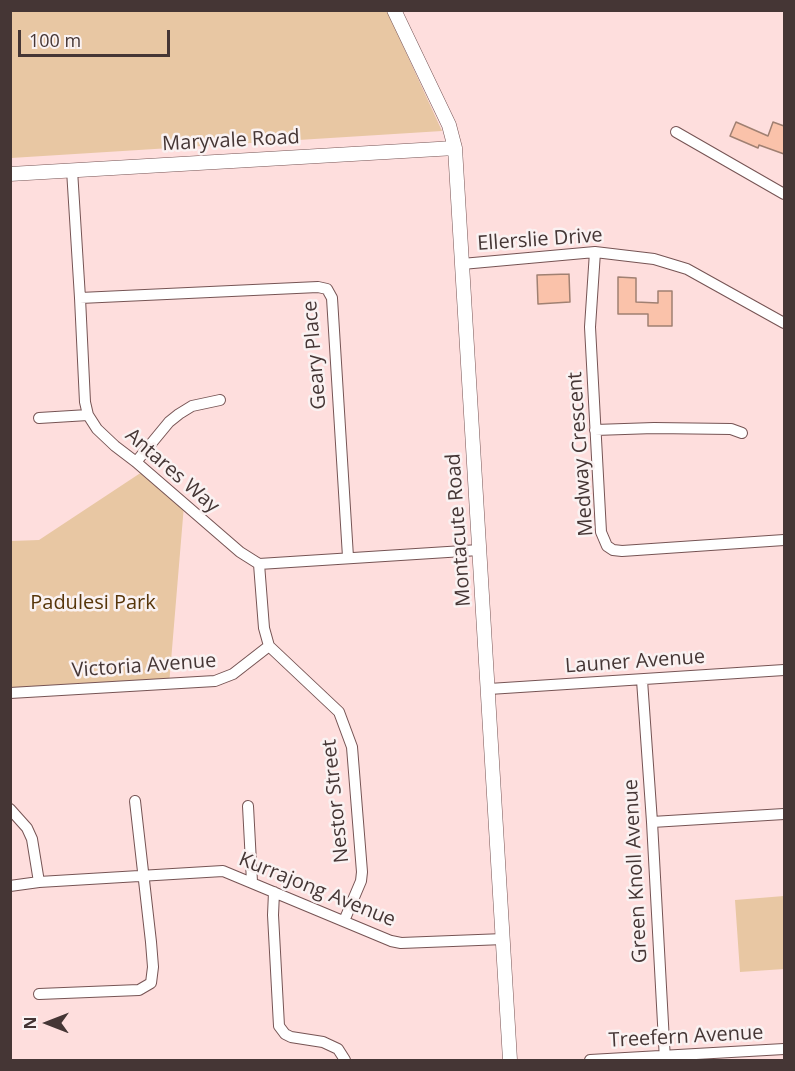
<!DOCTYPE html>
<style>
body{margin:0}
#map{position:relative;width:795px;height:1071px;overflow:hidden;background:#fededd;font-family:"Open Sans",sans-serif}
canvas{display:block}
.frame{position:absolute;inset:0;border:12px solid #453635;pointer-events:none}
.north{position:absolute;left:18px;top:993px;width:60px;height:60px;-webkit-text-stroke:4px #faf2f2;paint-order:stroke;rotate:270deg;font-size:16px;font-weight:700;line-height:24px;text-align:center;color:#453635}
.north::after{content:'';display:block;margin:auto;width:21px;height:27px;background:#453635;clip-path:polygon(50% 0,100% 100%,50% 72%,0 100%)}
.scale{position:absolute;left:18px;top:30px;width:152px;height:27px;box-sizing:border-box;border:3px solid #453635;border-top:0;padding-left:8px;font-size:18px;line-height:21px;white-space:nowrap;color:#453635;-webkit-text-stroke:4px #faf2f2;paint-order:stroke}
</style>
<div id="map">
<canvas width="795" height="1071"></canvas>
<div class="frame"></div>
<div class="north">N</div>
<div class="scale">100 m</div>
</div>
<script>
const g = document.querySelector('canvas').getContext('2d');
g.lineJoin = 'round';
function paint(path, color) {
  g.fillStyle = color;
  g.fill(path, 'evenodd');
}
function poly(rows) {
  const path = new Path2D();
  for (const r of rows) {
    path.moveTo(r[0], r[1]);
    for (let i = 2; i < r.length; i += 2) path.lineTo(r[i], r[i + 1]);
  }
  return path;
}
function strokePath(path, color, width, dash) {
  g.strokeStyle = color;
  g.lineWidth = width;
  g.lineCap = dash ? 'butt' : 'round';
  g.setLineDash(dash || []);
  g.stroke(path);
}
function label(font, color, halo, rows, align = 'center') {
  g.font = font + ' "Open Sans",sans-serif';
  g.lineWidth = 5;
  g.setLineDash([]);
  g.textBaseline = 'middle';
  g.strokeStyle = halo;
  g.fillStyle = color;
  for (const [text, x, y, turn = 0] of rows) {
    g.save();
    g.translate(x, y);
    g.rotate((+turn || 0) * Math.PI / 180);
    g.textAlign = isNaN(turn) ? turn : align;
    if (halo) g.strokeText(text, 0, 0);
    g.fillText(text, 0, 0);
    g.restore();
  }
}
const green = poly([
 [11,10,387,11,442,131,11,158],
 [145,470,184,505,169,685,11,693,11,541,39,540],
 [784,896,784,969,740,972,735,900]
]);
const building = poly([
 [736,122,768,136,773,122,784,126,784,154,759,145,758,148,730,136,736,122],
 [569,274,570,302,538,304,537,275,569,274],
 [618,277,636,278,636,302,658,303,658,291,672,291,672,326,648,326,648,314,618,314,618,277]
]);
const street = poly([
 [676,132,784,194],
 [72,170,80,298,85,402,88,415,97,429,115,446,136,462,240,552,259,564,479,550],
 [595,252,590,327,601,532,607,546,613,550,622,551,784,540],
 [462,264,595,252,654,259,687,269,784,323],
 [80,298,318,287,327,289,332,298,348,557],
 [39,418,88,415],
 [595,430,654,428,731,429,742,433],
 [136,462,169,422,179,414,192,406,220,400],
 [259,564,264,628,269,646,339,712,352,747,362,872,361,881,344,921],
 [642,680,652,822,665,1060],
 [489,689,784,670],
 [10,693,215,681,233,674,269,646],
 [248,806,252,882],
 [10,809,27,828,32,839,39,882],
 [652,822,784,814],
 [10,886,39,882,223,871,391,941,401,943,504,939],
 [274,892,273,915,279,1026,285,1034,291,1037,323,1042,338,1049,345,1060],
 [39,994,139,990,151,983,153,967,151,942,135,801],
 [590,1060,784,1049]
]);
const secondary = poly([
 [394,10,449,125,455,148,510,1060],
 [10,174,455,148]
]);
const streetNames = [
 ["Maryvale Road",231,141,-3],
 ["Ellerslie Drive",540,240,-4],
 ["Geary Place",315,355,-95],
 ["Medway Crescent",581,454,-94],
 ["Antares Way",172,471,41],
 ["Montacute Road",459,530,-94],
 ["Launer Avenue",635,662,-4],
 ["Victoria Avenue",144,666,-4],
 ["Nestor Street",336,801,-96],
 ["Green Knoll Avenue",636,871,-93],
 ["Kurrajong Avenue",317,890,22],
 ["Treefern Avenue",686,1037,-3]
];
const parkNames = [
 ["Padulesi Park",93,603]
];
paint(green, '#e8c7a3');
paint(building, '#fac2aa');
strokePath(building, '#a08072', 1.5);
strokePath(street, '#765454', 12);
strokePath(secondary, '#765454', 15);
strokePath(street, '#fff', 10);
strokePath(secondary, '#fff', 14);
label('20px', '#453635', '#faf2f2', streetNames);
label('20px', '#57360a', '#faf2f2', parkNames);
</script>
